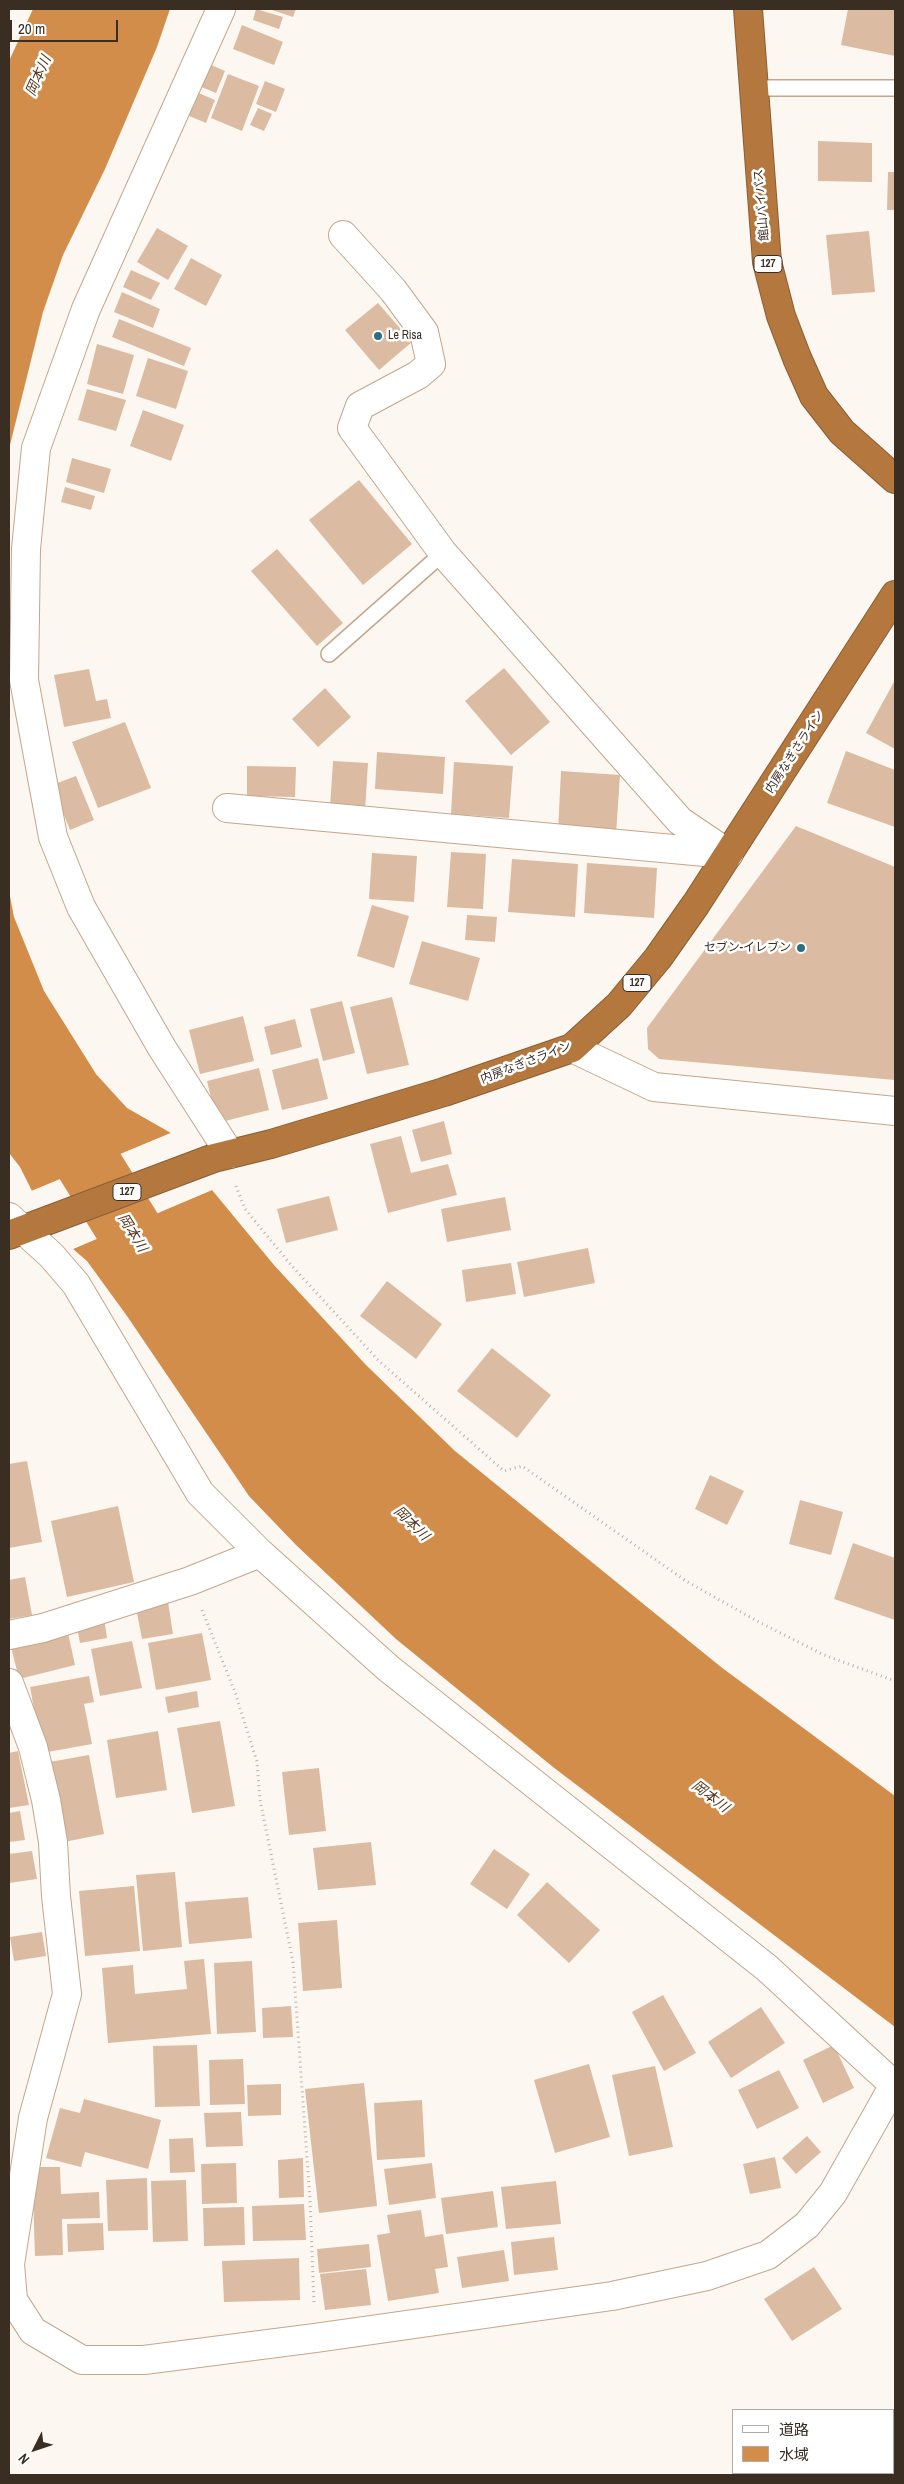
<!DOCTYPE html>
<meta charset="utf-8">
<style>
body{margin:0}
#map{position:relative;width:904px;height:2484px;overflow:hidden;background:#fdf7f1;font-family:"Archivo Narrow","Noto Sans JP",sans-serif}
canvas{display:block}
.frame{position:absolute;inset:0;border:10px solid #3a2e23;pointer-events:none}
.legend{position:absolute;left:732px;top:2409px;width:162px;height:65px;box-sizing:border-box;background:#fff;border:1px solid #b0aba7;margin:0;padding:6px 9px;list-style:none;font-size:15px;color:#3a2e23}
.legend li{display:flex;align-items:center;gap:10px;height:25px}
.legend b{width:25px;border:1px solid #b0aba7}
.north{position:absolute;left:10px;top:2424px;width:50px;height:50px;-webkit-text-stroke:4px #fff;paint-order:stroke;rotate:229deg;font-size:14px;font-weight:700;line-height:20px;text-align:center;color:#3a2e23}
.north::after{content:'';display:block;margin:auto;width:18px;height:22px;background:#3a2e23;clip-path:polygon(50% 0,100% 100%,50% 72%,0 100%)}
.scale{position:absolute;left:10px;top:20px;width:108px;height:22px;box-sizing:border-box;border:2px solid #3a2e23;border-top:0;padding-left:6px;font-size:15px;line-height:18px;white-space:nowrap;color:#3a2e23;-webkit-text-stroke:4px #fff;paint-order:stroke}
</style>
<div id="map">
<canvas width="904" height="2484"></canvas>
<div class="frame"></div>
<ul class="legend">
<li><b style="height:6px;background:#fff"></b>道路</li>
<li><b style="height:14px;background:#d38d4b"></b>水域</li>
</ul>
<div class="north">N</div>
<div class="scale">20 m</div>
</div>
<script>
const g = document.querySelector('canvas').getContext('2d');
g.lineJoin = 'round';
function paint(path, color) {
  g.fillStyle = color;
  g.fill(path, 'evenodd');
}
function poly(rows) {
  const path = new Path2D();
  for (const r of rows) {
    path.moveTo(r[0], r[1]);
    for (let i = 2; i < r.length; i += 2) path.lineTo(r[i], r[i + 1]);
  }
  return path;
}
function strokePath(path, color, width, dash) {
  g.strokeStyle = color;
  g.lineWidth = width;
  g.lineCap = dash ? 'butt' : 'round';
  g.setLineDash(dash || []);
  g.stroke(path);
}
function label(font, color, halo, rows, align = 'center') {
  g.font = font + ' "Archivo Narrow","Noto Sans JP",sans-serif';
  g.lineWidth = 5;
  g.setLineDash([]);
  g.textBaseline = 'middle';
  g.strokeStyle = halo;
  g.fillStyle = color;
  for (const [text, x, y, turn = 0] of rows) {
    g.save();
    g.translate(x, y);
    g.rotate((+turn || 0) * Math.PI / 180);
    g.textAlign = isNaN(turn) ? turn : align;
    if (halo) g.strokeText(text, 0, 0);
    g.fillText(text, 0, 0);
    g.restore();
  }
}
const water = poly([
 [33,9,170,9,157,47,105,169,63,255,43,312,9,449,9,61],
 [9,891,14,917,44,991,96,1074,127,1108,171,1133,32,1191,20,1167,9,1153],
 [212,1190,274,1265,366,1365,455,1451,721,1667,895,1796,895,2027,553,1767,396,1639,296,1545,249,1496,127,1316,87,1261,73,1249]
]);
const pier = poly([
 [171,1133,174,1133,172,1136,33,1193,29,1192],
 [211,1188,214,1189,70,1250,72,1246]
]);
const river = poly([
 [9,1036,170,1295,177,1301]
]);
const building = poly([
 [256,9,283,17,279,29,253,20],
 [269,9,296,9,293,17],
 [848,9,895,9,895,56,841,45],
 [242,25,283,42,274,65,233,49],
 [209,64,225,71,216,93,199,86],
 [228,74,259,86,242,131,211,118],
 [265,81,285,89,276,112,256,104],
 [196,92,215,100,206,123,187,115],
 [258,108,272,114,264,131,250,125],
 [818,141,872,143,872,182,818,181],
 [888,172,895,172,895,210,887,210],
 [157,228,188,246,168,280,137,262],
 [869,231,875,292,832,295,826,235],
 [191,258,222,275,206,306,174,289],
 [131,270,160,283,151,300,123,287],
 [122,292,160,309,153,328,114,312],
 [378,303,412,342,379,370,345,330],
 [119,319,191,348,184,366,112,337],
 [97,344,134,355,123,394,87,384],
 [148,358,188,371,176,409,136,396],
 [87,389,126,400,116,431,78,420],
 [143,410,184,425,171,461,130,446],
 [72,458,111,469,104,493,66,482],
 [359,480,412,544,363,585,309,520],
 [65,487,95,496,91,510,61,502],
 [277,549,343,623,317,646,251,571],
 [504,668,550,722,511,755,465,701],
 [89,669,96,701,107,699,111,718,64,727,54,675],
 [895,680,895,749,866,733],
 [325,688,351,717,318,747,292,719],
 [125,722,151,788,98,808,72,742],
 [846,751,895,770,895,827,827,803],
 [377,752,445,757,443,794,375,789],
 [333,761,368,763,365,811,330,808],
 [454,762,513,766,509,818,451,814],
 [247,766,296,767,295,797,247,796],
 [561,771,620,775,616,835,558,831],
 [76,776,94,820,70,830,52,785],
 [796,826,895,867,895,1080,659,1059,648,1049,647,1028],
 [451,852,486,854,483,909,447,907],
 [372,853,417,856,414,902,369,899],
 [512,859,578,864,575,917,508,912],
 [587,863,657,868,654,918,584,913],
 [372,905,409,916,394,968,357,956],
 [467,915,497,917,495,942,465,940],
 [422,941,480,958,468,1001,409,984],
 [392,997,409,1065,367,1074,350,1007],
 [342,1001,355,1053,323,1061,310,1009],
 [243,1016,254,1061,200,1074,189,1030],
 [295,1019,302,1047,271,1055,264,1027],
 [318,1058,328,1099,282,1110,272,1070],
 [259,1068,269,1110,217,1123,207,1081],
 [444,1121,452,1154,421,1162,412,1130],
 [401,1136,411,1173,448,1164,457,1195,388,1213,370,1144],
 [329,1196,338,1230,286,1243,277,1209],
 [505,1197,511,1230,447,1242,441,1209],
 [588,1248,595,1283,524,1297,517,1262],
 [511,1263,516,1294,466,1302,462,1270],
 [387,1281,442,1324,416,1359,360,1316],
 [492,1348,551,1395,517,1438,457,1391],
 [27,1461,42,1542,9,1548,9,1464],
 [710,1475,744,1491,727,1525,695,1509],
 [800,1500,843,1512,831,1555,789,1544],
 [118,1506,134,1582,67,1597,51,1521],
 [853,1543,895,1558,895,1620,834,1599],
 [25,1577,32,1615,9,1619,9,1580],
 [168,1602,173,1634,142,1639,136,1608],
 [104,1618,107,1638,80,1643,76,1622],
 [68,1633,75,1665,19,1679,11,1647],
 [202,1633,211,1680,156,1690,148,1643],
 [132,1641,142,1688,100,1696,91,1649],
 [89,1676,94,1702,84,1704,92,1744,42,1753,30,1687],
 [197,1691,199,1707,168,1713,165,1697],
 [220,1721,235,1806,192,1813,177,1728],
 [158,1731,167,1790,116,1798,107,1740],
 [18,1751,29,1805,9,1808,9,1753],
 [89,1755,104,1834,59,1843,44,1763],
 [319,1768,326,1831,289,1835,282,1772],
 [20,1811,25,1840,9,1842,9,1813],
 [371,1842,376,1885,318,1890,313,1848],
 [494,1849,530,1874,507,1909,470,1884],
 [32,1851,37,1879,9,1883,9,1854],
 [175,1872,182,1947,143,1951,136,1875],
 [547,1882,600,1930,569,1963,517,1915],
 [134,1886,140,1951,85,1956,79,1891],
 [248,1897,252,1938,189,1944,185,1902],
 [337,1920,342,1988,303,1991,298,1923],
 [42,1932,46,1956,14,1961,10,1937],
 [204,1959,211,2034,108,2043,102,1968,133,1965,135,1994,187,1989,184,1961],
 [252,1961,256,2032,217,2034,214,1963],
 [663,1995,696,2053,664,2071,632,2012],
 [291,2006,293,2037,263,2038,262,2008],
 [761,2007,785,2043,731,2078,708,2042],
 [197,2045,200,2106,155,2107,153,2046],
 [834,2045,854,2088,823,2103,803,2060],
 [243,2059,245,2104,210,2105,209,2060],
 [589,2064,610,2137,555,2153,534,2080],
 [655,2066,673,2147,629,2156,612,2075],
 [779,2070,799,2108,757,2129,738,2090],
 [364,2083,377,2206,319,2213,305,2089],
 [281,2084,281,2115,248,2116,247,2085],
 [84,2099,161,2120,148,2169,85,2152,81,2167,46,2158,60,2108,80,2113],
 [422,2100,425,2157,377,2160,374,2103],
 [241,2112,243,2146,206,2147,204,2113],
 [807,2136,821,2152,796,2174,782,2158],
 [193,2138,195,2172,170,2173,169,2139],
 [775,2157,781,2188,750,2194,743,2164],
 [303,2158,304,2197,279,2198,278,2160],
 [236,2163,237,2203,202,2204,201,2164],
 [432,2163,436,2198,389,2205,384,2169],
 [32,2167,60,2167,61,2194,99,2192,100,2218,62,2219,63,2255,35,2256],
 [147,2178,148,2230,108,2231,106,2180],
 [186,2180,188,2241,153,2242,151,2181],
 [556,2181,561,2224,506,2229,501,2187],
 [493,2191,498,2227,446,2234,441,2198],
 [304,2204,306,2240,253,2241,252,2206],
 [244,2207,245,2245,204,2246,203,2208],
 [421,2210,425,2237,443,2234,448,2267,435,2269,439,2293,388,2301,377,2235,390,2233,387,2215],
 [103,2223,104,2250,68,2252,67,2224],
 [554,2237,558,2270,514,2275,511,2242],
 [369,2244,371,2267,319,2273,317,2249],
 [504,2250,509,2281,462,2288,457,2257],
 [299,2258,300,2300,224,2302,222,2261],
 [814,2267,842,2309,792,2341,764,2299],
 [366,2269,371,2305,325,2310,320,2274]
]);
const path = poly([
 [236,1186,245,1209,291,1265,379,1361,504,1471,522,1466,686,1581,757,1621,824,1655,895,1681],
 [202,1610,235,1692,257,1762,260,1800,293,1962,310,2200,314,2305]
]);
const lane = poly([
 [753,88,895,88],
 [329,654,443,553]
]);
const street = poly([
 [221,9,86,309,36,448,26,549,24,680,53,837,81,907,162,1048,230,1154],
 [343,235,393,290,424,332,431,364,418,375,360,406,352,428,443,553,680,821,729,854],
 [227,808,727,854],
 [572,1048,654,1087,895,1111],
 [9,1217,51,1255,76,1284,200,1493,260,1553,388,1668,767,1968,894,2085],
 [9,1635,43,1628,190,1581,260,1553],
 [9,1683,33,1747,46,1800,53,1842,56,1896,67,1994,33,2118,10,2264,13,2300,33,2331,82,2360,144,2360,315,2338,612,2296,707,2276,768,2255,807,2225,833,2193,895,2083]
]);
const highway = poly([
 [748,9,767,262,781,316,797,358,814,396,842,432,895,479],
 [9,1235,214,1158,271,1144,444,1092,572,1048,619,1005,658,958,696,904,895,595]
]);
const markers = [
 [378,336,5,"#2a707d"],
 [801,948,5,"#2a707d"]
];
const shields = [
 [768,264,28],
 [637,983,28],
 [127,1192,28]
];
const shieldNames = [
 ["127",768,264],
 ["127",637,983],
 ["127",127,1192]
];
const streetNames = [
 ["館山バイパス",762,205,-95],
 ["内房なぎさライン",795,752,-57],
 ["内房なぎさライン",526,1063,-21]
];
const poiNames = [
 ["Le Risa",388,336],
 ["セブン-イレブン",791,948,"right"]
];
const waterNames = [
 ["岡本川",39,76,-66],
 ["岡本川",132,1233,58],
 ["岡本川",411,1524,44],
 ["岡本川",710,1797,37]
];
paint(water, '#d38d4b');
paint(pier, '#fdf7f1');
strokePath(river, '#d38d4b', 65);
paint(building, '#dbbca2');
strokePath(lane, '#c4a68c', 18);
strokePath(street, '#c4a68c', 30);
strokePath(highway, '#895e35', 30);
strokePath(path, '#bab2aa', 3, [1, 4]);
strokePath(lane, '#fff', 15);
strokePath(street, '#fff', 28);
strokePath(highway, '#b4783e', 28);
for (const [x, y, r, color] of markers) {
  const dot = new Path2D();
  dot.arc(x, y, r, 0, 2 * Math.PI);
  g.fillStyle = color;
  g.fill(dot);
  strokePath(dot, '#fff', 2);
}
for (const [x, y, w] of shields) {
  const box = new Path2D();
  box.roundRect(x - w / 2, y - 8.5, w, 17, 4);
  g.fillStyle = '#fff';
  g.fill(box);
  strokePath(box, '#3a2e23', 1);
}
label('bold 11px', '#3a2e23', null, shieldNames);
label('12px', '#3a2e23', '#fff', streetNames);
label('12px', '#3a2e23', '#fff', poiNames, 'left');
label('italic 14px', '#53351a', '#fff', waterNames);
</script>
